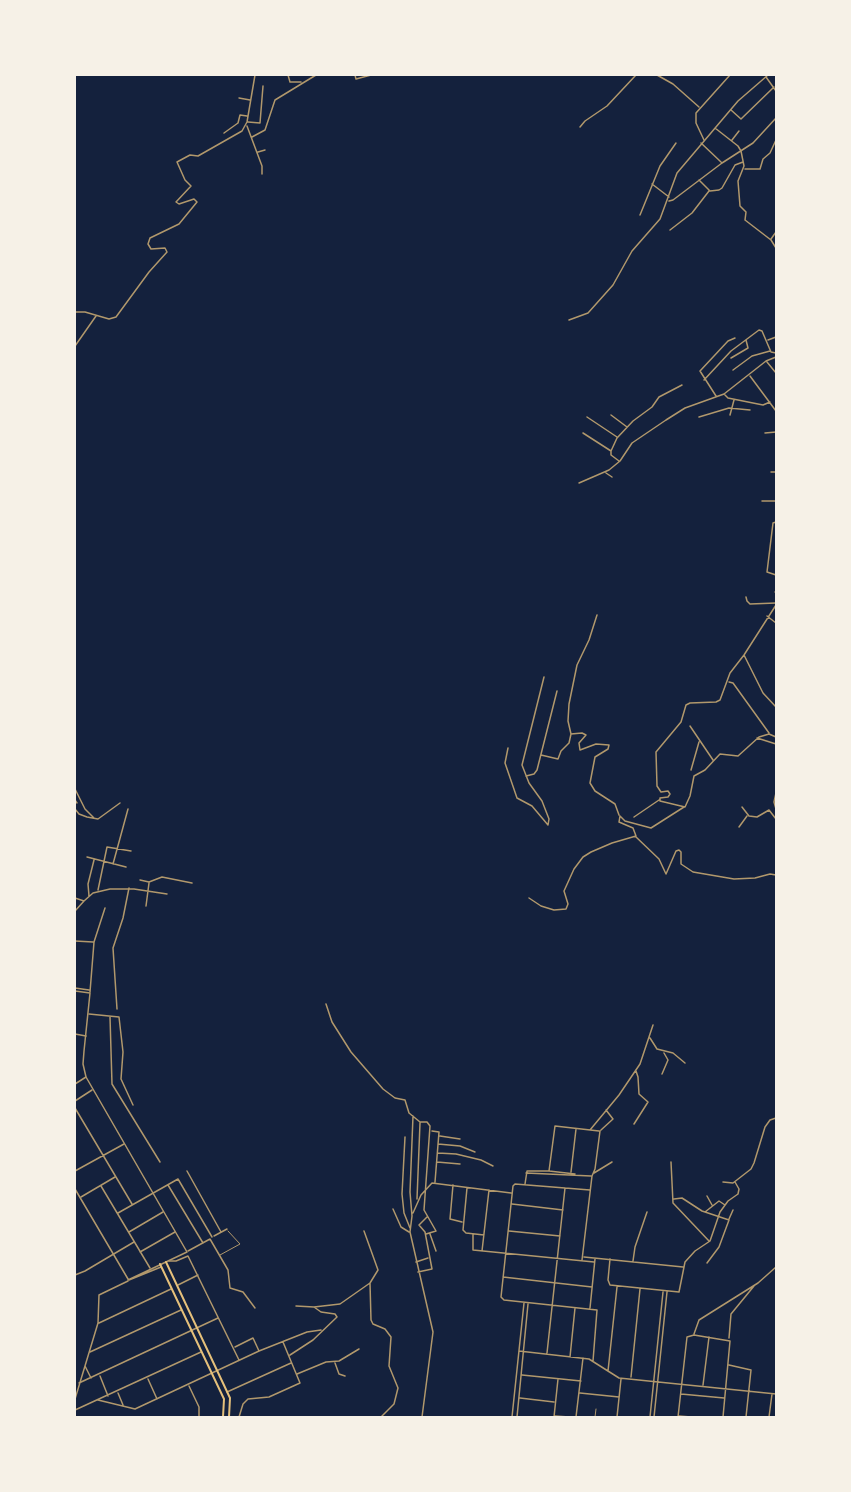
<!DOCTYPE html>
<style>
body{margin:0}
#map{position:relative;width:851px;height:1492px;overflow:hidden;background:#14213d;font-family:Spectral,serif}
canvas{display:block}
.frame{position:absolute;inset:0;border:76px solid #f6f1e7;pointer-events:none}
</style>
<div id="map">
<canvas width="851" height="1492"></canvas>
<div class="frame"></div>
</div>
<script>
const g = document.querySelector('canvas').getContext('2d');
g.lineJoin = 'round';
function poly(rows) {
  const path = new Path2D();
  for (const r of rows) {
    path.moveTo(r[0], r[1]);
    for (let i = 2; i < r.length; i += 2) path.lineTo(r[i], r[i + 1]);
  }
  return path;
}
function strokePath(path, color, width, dash) {
  g.strokeStyle = color;
  g.lineWidth = width;
  g.lineCap = dash ? 'butt' : 'round';
  g.setLineDash(dash || []);
  g.stroke(path);
}
const service = poly([
 [220,1255,240,1244,228,1231],
 [595,1417,596,1409]
]);
const minor = poly([
 [288,75,290,82,301,82],
 [290,75,298,75],
 [355,75,356,79,371,75],
 [657,75,673,84,699,107],
 [766,77,776,91],
 [239,98,250,100],
 [731,110,741,119,774,87],
 [248,122,260,123,263,86],
 [247,126,262,166,262,174],
 [580,127,585,121,607,106,636,75],
 [715,128,738,146,741,151,744,166,738,181,740,206,746,212,745,220,771,240,776,248],
 [224,133,238,123,240,115,247,116],
 [252,137,265,130,275,100,316,75],
 [732,140,739,131],
 [701,143,721,162],
 [258,152,265,150],
 [745,169,760,169,763,159,770,153,776,140],
 [699,180,710,191,719,190,722,188,735,165,743,162],
 [652,184,669,197],
 [669,201,673,200,722,163,753,143,776,118],
 [776,203,776,211],
 [640,215,660,166,676,143],
 [670,230,692,213,709,191],
 [771,239,776,232],
 [75,312,85,312,109,319,116,317,149,272,167,252,165,248,151,249,148,244,150,238,179,224,197,202,194,199,179,204,176,202,191,186,185,180,177,162,190,155,198,156,242,131,247,122,255,75],
 [569,320,588,313,613,285,632,251,660,219,677,173,738,101,768,75],
 [768,340,776,337],
 [75,346,96,316],
 [731,358,748,348,746,340],
 [767,362,776,373],
 [733,370,752,356,770,351],
 [750,376,776,411],
 [704,380,731,351,759,330,762,331,771,352,776,353],
 [725,395,728,398,763,405,770,402],
 [716,396,700,371,728,341,735,338],
 [611,415,627,427],
 [730,415,734,400],
 [587,417,617,437],
 [699,417,729,408,750,410],
 [583,433,611,451,611,455,619,461],
 [765,433,776,432],
 [776,450,776,454],
 [611,451,617,438,633,421,652,407,659,397,682,385],
 [771,472,776,472],
 [606,473,612,477],
 [579,483,609,470,620,461,632,443,666,420,685,408,724,394,766,361,776,357],
 [762,501,776,501],
 [776,522,773,523,767,572,776,575],
 [775,592,776,592],
 [746,597,747,601,750,604,776,603],
 [776,605,744,655,730,673,720,700,716,702,690,703,686,705,681,722,656,752,657,786,661,792,668,791,670,794,668,797,660,798,660,801,685,807,690,796,694,776,705,770,720,754,738,756,759,737,769,734,776,737],
 [767,616,776,623],
 [744,655,763,693,776,707],
 [729,682,733,683,769,733],
 [690,726,713,760],
 [571,734,582,733,586,735,579,743,580,750,596,744,609,745,608,749,595,757,590,783,595,791,615,804,619,815],
 [757,738,776,744],
 [508,748,505,763,517,798,532,806,548,825,549,819,542,801,529,783,522,765,544,677],
 [541,755,558,759,561,751,569,743,571,734,568,721,569,704,577,665,589,640,597,615],
 [691,770,699,742],
 [526,776,534,774,537,770,557,691],
 [75,789,85,809,94,818],
 [776,793,774,802,776,809],
 [75,800,77,803],
 [742,807,749,816,757,817,769,810,776,819],
 [75,809,79,814,87,817,98,819,120,803],
 [634,817,659,800],
 [739,827,747,816],
 [636,837,659,859,666,874,676,851,679,850,681,852,681,864,693,872,734,879,755,878,770,874,776,875],
 [87,857,126,867],
 [113,864,128,809],
 [140,880,149,882,162,877,192,883],
 [98,890,107,847,131,851],
 [89,896,88,884,94,860],
 [75,898,84,901,93,893,110,889,134,889,167,894],
 [529,898,541,906,554,910,566,909,568,904,564,891,574,869,583,857,591,852,612,843,636,836,633,828,619,822,620,816,625,821,651,828,684,807],
 [146,906,149,883],
 [75,911,84,901],
 [75,941,93,942],
 [75,988,89,990],
 [90,992,94,942,105,908],
 [326,1004,332,1022,351,1052,383,1089,395,1098,405,1100,409,1113,420,1122,427,1122,430,1126,424,1210,436,1231,426,1234],
 [117,1009,113,948,123,918,129,888],
 [89,1014,119,1017,123,1052,121,1079,133,1105],
 [110,1017,112,1084,160,1162],
 [75,1034,86,1036],
 [650,1038,657,1049,673,1053,685,1063],
 [662,1074,668,1060,664,1053],
 [75,1084,86,1077],
 [75,1101,92,1090],
 [75,1108,132,1204],
 [413,1116,410,1192,412,1216,410,1232,433,1332,422,1417],
 [634,1124,648,1102,639,1094,638,1077,636,1071],
 [590,1130,619,1095,640,1064,653,1025],
 [601,1130,613,1119,606,1110],
 [432,1131,439,1132,435,1182],
 [440,1136,460,1139],
 [405,1137,402,1194,404,1213,410,1228],
 [438,1144,460,1146,475,1152],
 [438,1153,456,1154,481,1160,493,1166],
 [437,1162,460,1164],
 [671,1162,673,1203,709,1241],
 [75,1171,124,1144],
 [187,1171,221,1232],
 [549,1171,555,1126,599,1131],
 [571,1172,576,1129],
 [526,1173,591,1176],
 [594,1173,612,1162],
 [723,1182,733,1183,751,1169,754,1163,765,1127,770,1120,776,1118],
 [525,1184,527,1171,549,1171,575,1174],
 [168,1185,203,1243],
 [453,1185,450,1219,462,1222],
 [101,1186,150,1268],
 [467,1188,463,1230,466,1233,484,1235],
 [590,1190,515,1184,513,1186,501,1297,504,1300,597,1310,593,1361],
 [707,1196,712,1205],
 [81,1197,115,1177],
 [417,1199,420,1123],
 [674,1199,682,1198,702,1211,729,1220,719,1247,707,1263],
 [512,1204,563,1210],
 [393,1209,401,1227,409,1232],
 [705,1212,719,1201,725,1205],
 [118,1213,178,1179,212,1237],
 [413,1213,421,1195,432,1183,511,1193],
 [729,1219,733,1210],
 [509,1231,560,1236],
 [129,1232,163,1212],
 [430,1234,436,1251],
 [473,1234,473,1250,594,1262],
 [214,1236,227,1229],
 [210,1239,228,1270,230,1288,243,1292,255,1308],
 [188,1251,210,1239],
 [482,1251,489,1190],
 [140,1252,175,1232],
 [584,1257,683,1267],
 [610,1259,608,1280,610,1285,679,1292,685,1262,695,1251,710,1241,720,1212,728,1201,738,1194,739,1189,735,1182],
 [582,1260,592,1176,595,1169,600,1131],
 [169,1261,176,1261,188,1256,239,1360],
 [633,1261,635,1247,647,1212],
 [416,1262,428,1258],
 [418,1272,432,1269,425,1232,419,1225,427,1217],
 [75,1275,85,1271,134,1242],
 [503,1277,592,1287],
 [370,1283,371,1320,373,1324,385,1329,391,1337,389,1366,398,1388,394,1404,381,1417],
 [178,1285,198,1275],
 [296,1306,314,1307,340,1304,370,1283,378,1270,364,1231],
 [590,1308,595,1259],
 [99,1323,171,1289],
 [694,1334,699,1320,758,1283,776,1267],
 [729,1338,731,1314,754,1286],
 [235,1347,253,1338,259,1351],
 [519,1351,589,1359,619,1378,776,1394],
 [90,1352,181,1310],
 [547,1353,565,1188],
 [290,1355,313,1340,337,1317,335,1314,321,1312,314,1307],
 [570,1357,575,1308],
 [335,1363,339,1374,345,1376],
 [729,1365,751,1370,746,1417],
 [85,1366,91,1378],
 [608,1371,617,1287],
 [297,1374,326,1362,339,1361,359,1349],
 [522,1375,581,1381],
 [100,1376,108,1396],
 [631,1377,640,1289],
 [148,1379,157,1399],
 [79,1383,218,1318],
 [703,1385,709,1337],
 [189,1386,199,1407,199,1417],
 [227,1392,291,1363],
 [118,1393,123,1405],
 [580,1393,619,1397],
 [681,1394,724,1398],
 [520,1398,554,1402],
 [75,1399,98,1323,99,1295,128,1281],
 [98,1400,135,1409,259,1351,307,1332,321,1330],
 [75,1410,201,1352],
 [555,1416,569,1417],
 [679,1416,691,1417],
 [239,1417,243,1404,248,1399,269,1397,300,1383,283,1342],
 [512,1417,524,1303],
 [517,1417,528,1304],
 [554,1417,558,1379],
 [576,1417,583,1358],
 [617,1417,621,1379],
 [650,1417,663,1292],
 [654,1417,667,1292],
 [678,1417,687,1337,694,1335,730,1341,723,1417],
 [769,1417,772,1394]
]);
const tertiary = poly([
 [704,140,696,123,696,113,730,75],
 [75,991,90,993,84,1051,83,1064,86,1077,187,1252,128,1280],
 [75,1189,128,1279],
 [129,1280,161,1267]
]);
const secondary = poly([
 [166,1262,230,1398,229,1417],
 [160,1264,224,1399,223,1417]
]);
strokePath(service, '#b1986c', 1);
strokePath(minor, '#b1986c', 1.5);
strokePath(tertiary, '#b1986c', 1.5);
strokePath(secondary, '#e5c07b', 2);
</script>
